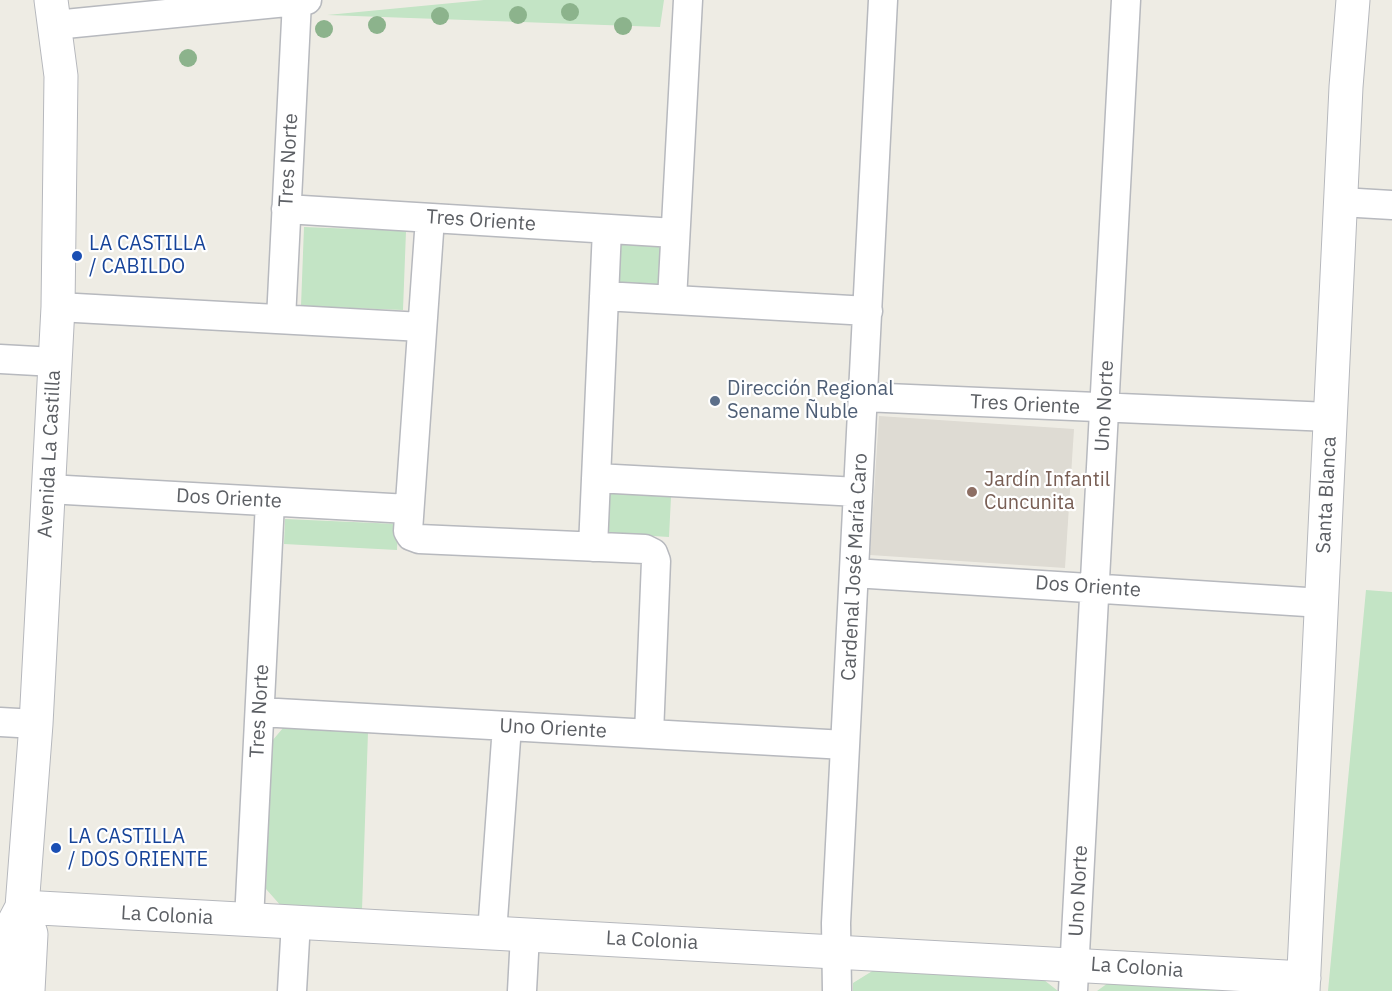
<!DOCTYPE html>
<meta charset="utf-8">
<style>
body{margin:0}
canvas{display:block;background:#eeece4}
</style>
<canvas width="1392" height="991"></canvas>
<script>
const g = document.querySelector('canvas').getContext('2d');
g.lineJoin = 'round';
function paint(path, color) {
  g.fillStyle = color;
  g.fill(path, 'evenodd');
}
function poly(rows) {
  const path = new Path2D();
  for (const r of rows) {
    path.moveTo(r[0], r[1]);
    for (let i = 2; i < r.length; i += 2) path.lineTo(r[i], r[i + 1]);
  }
  return path;
}
function strokePath(path, color, width, dash) {
  g.strokeStyle = color;
  g.lineWidth = width;
  g.lineCap = dash ? 'butt' : 'round';
  g.setLineDash(dash || []);
  g.stroke(path);
}
function label(font, color, halo, rows, align = 'center') {
  g.font = font + ' "IBM Plex Sans",sans-serif';
  g.lineWidth = 4.5;
  g.setLineDash([]);
  g.textBaseline = 'middle';
  g.strokeStyle = halo;
  g.fillStyle = color;
  for (const [text, x, y, turn = 0] of rows) {
    g.save();
    g.translate(x, y);
    g.rotate((+turn || 0) * Math.PI / 180);
    g.textAlign = isNaN(turn) ? turn : align;
    if (halo) g.strokeText(text, 0, 0);
    g.fillText(text, 0, 0);
    g.restore();
  }
}
const education = poly([
 [879,416,1074,429,1065,568,870,555]
]);
const green = poly([
 [484,0,664,0,660,27,327,15],
 [304,227,406,231,403,310,301,306],
 [617,243,663,245,662,286,616,284],
 [606,493,671,497,669,537,604,533],
 [285,519,398,524,397,550,284,544],
 [1366,590,1392,592,1392,991,1328,991],
 [283,728,368,732,362,910,282,907,266,889,272,741],
 [874,970,1044,980,1058,991,853,991,853,983],
 [1108,983,1240,991,1097,991]
]);
const street = poly([
 [55,25,307,0],
 [1341,202,1392,205],
 [286,209,675,233],
 [430,218,408,531,411,536,419,539,645,549,653,553,656,561,649,734],
 [604,296,868,311],
 [672,300,688,0],
 [58,307,422,327],
 [281,319,297,1],
 [0,359,55,362],
 [863,397,1330,417],
 [596,478,858,492],
 [48,489,409,509],
 [593,547,607,229],
 [854,573,1322,603],
 [260,712,845,745],
 [0,722,36,724],
 [249,920,270,502],
 [492,933,507,726],
 [292,991,296,922],
 [522,991,525,935],
 [837,991,836,923,883,0],
 [1073,991,1126,0]
]);
const secondary = poly([
 [22,907,1304,978],
 [7,991,8,934,22,907],
 [28,991,31,934,22,907,36,724,58,307,61,76,51,0],
 [1303,991,1346,87,1353,0]
]);
const trees = [
 [570,12],
 [518,15],
 [440,16],
 [377,25],
 [623,26],
 [324,29],
 [188,58]
];
const markers = [
 [77,256,6,"#1a4fb4"],
 [715,401,6,"#5c6f8a"],
 [972,492,6,"#8d6e63"],
 [56,848,6,"#1a4fb4"]
];
const streetNames = [
 ["Tres Norte",289,160,-87],
 ["Tres Oriente",481,221,4],
 ["Tres Oriente",1025,405,3],
 ["Uno Norte",1105,406,-87],
 ["Avenida La Castilla",50,454,-87],
 ["Santa Blanca",1327,495,-87],
 ["Dos Oriente",229,499,3],
 ["Cardenal José María Caro",855,567,-87],
 ["Dos Oriente",1088,587,4],
 ["Tres Norte",260,711,-87],
 ["Uno Oriente",553,729,3],
 ["Uno Norte",1079,891,-87],
 ["La Colonia",167,916,3],
 ["La Colonia",652,941,3],
 ["La Colonia",1137,968,4]
];
const transitNames = [
 ["LA CASTILLA",89,244],
 ["/ CABILDO",89,267],
 ["LA CASTILLA",68,837],
 ["/ DOS ORIENTE",68,860]
];
const serviceNames = [
 ["Dirección Regional",727,389],
 ["Sename Ñuble",727,412]
];
const educationNames = [
 ["Jardín Infantil",984,480],
 ["Cuncunita",984,503]
];
paint(education, '#dedbd3');
paint(green, '#c3e4c5');
strokePath(street, '#b7b9be', 31);
strokePath(secondary, '#b6b8bd', 35);
strokePath(street, '#fff', 28);
strokePath(secondary, '#fff', 33);
g.fillStyle = '#8cb38c';
for (const [x, y] of trees) {
  g.beginPath();
  g.arc(x, y, 9, 0, 2 * Math.PI);
  g.fill();
}
for (const [x, y, r, color] of markers) {
  const dot = new Path2D();
  dot.arc(x, y, r, 0, 2 * Math.PI);
  g.fillStyle = color;
  g.fill(dot);
  strokePath(dot, '#fff', 2);
}
label('20px', '#5c5f64', '#fff', streetNames);
label('20px', '#164399', '#fff', transitNames, 'left');
label('20px', '#4e5e75', '#fff', serviceNames, 'left');
label('20px', '#785e54', '#fff', educationNames, 'left');
</script>
